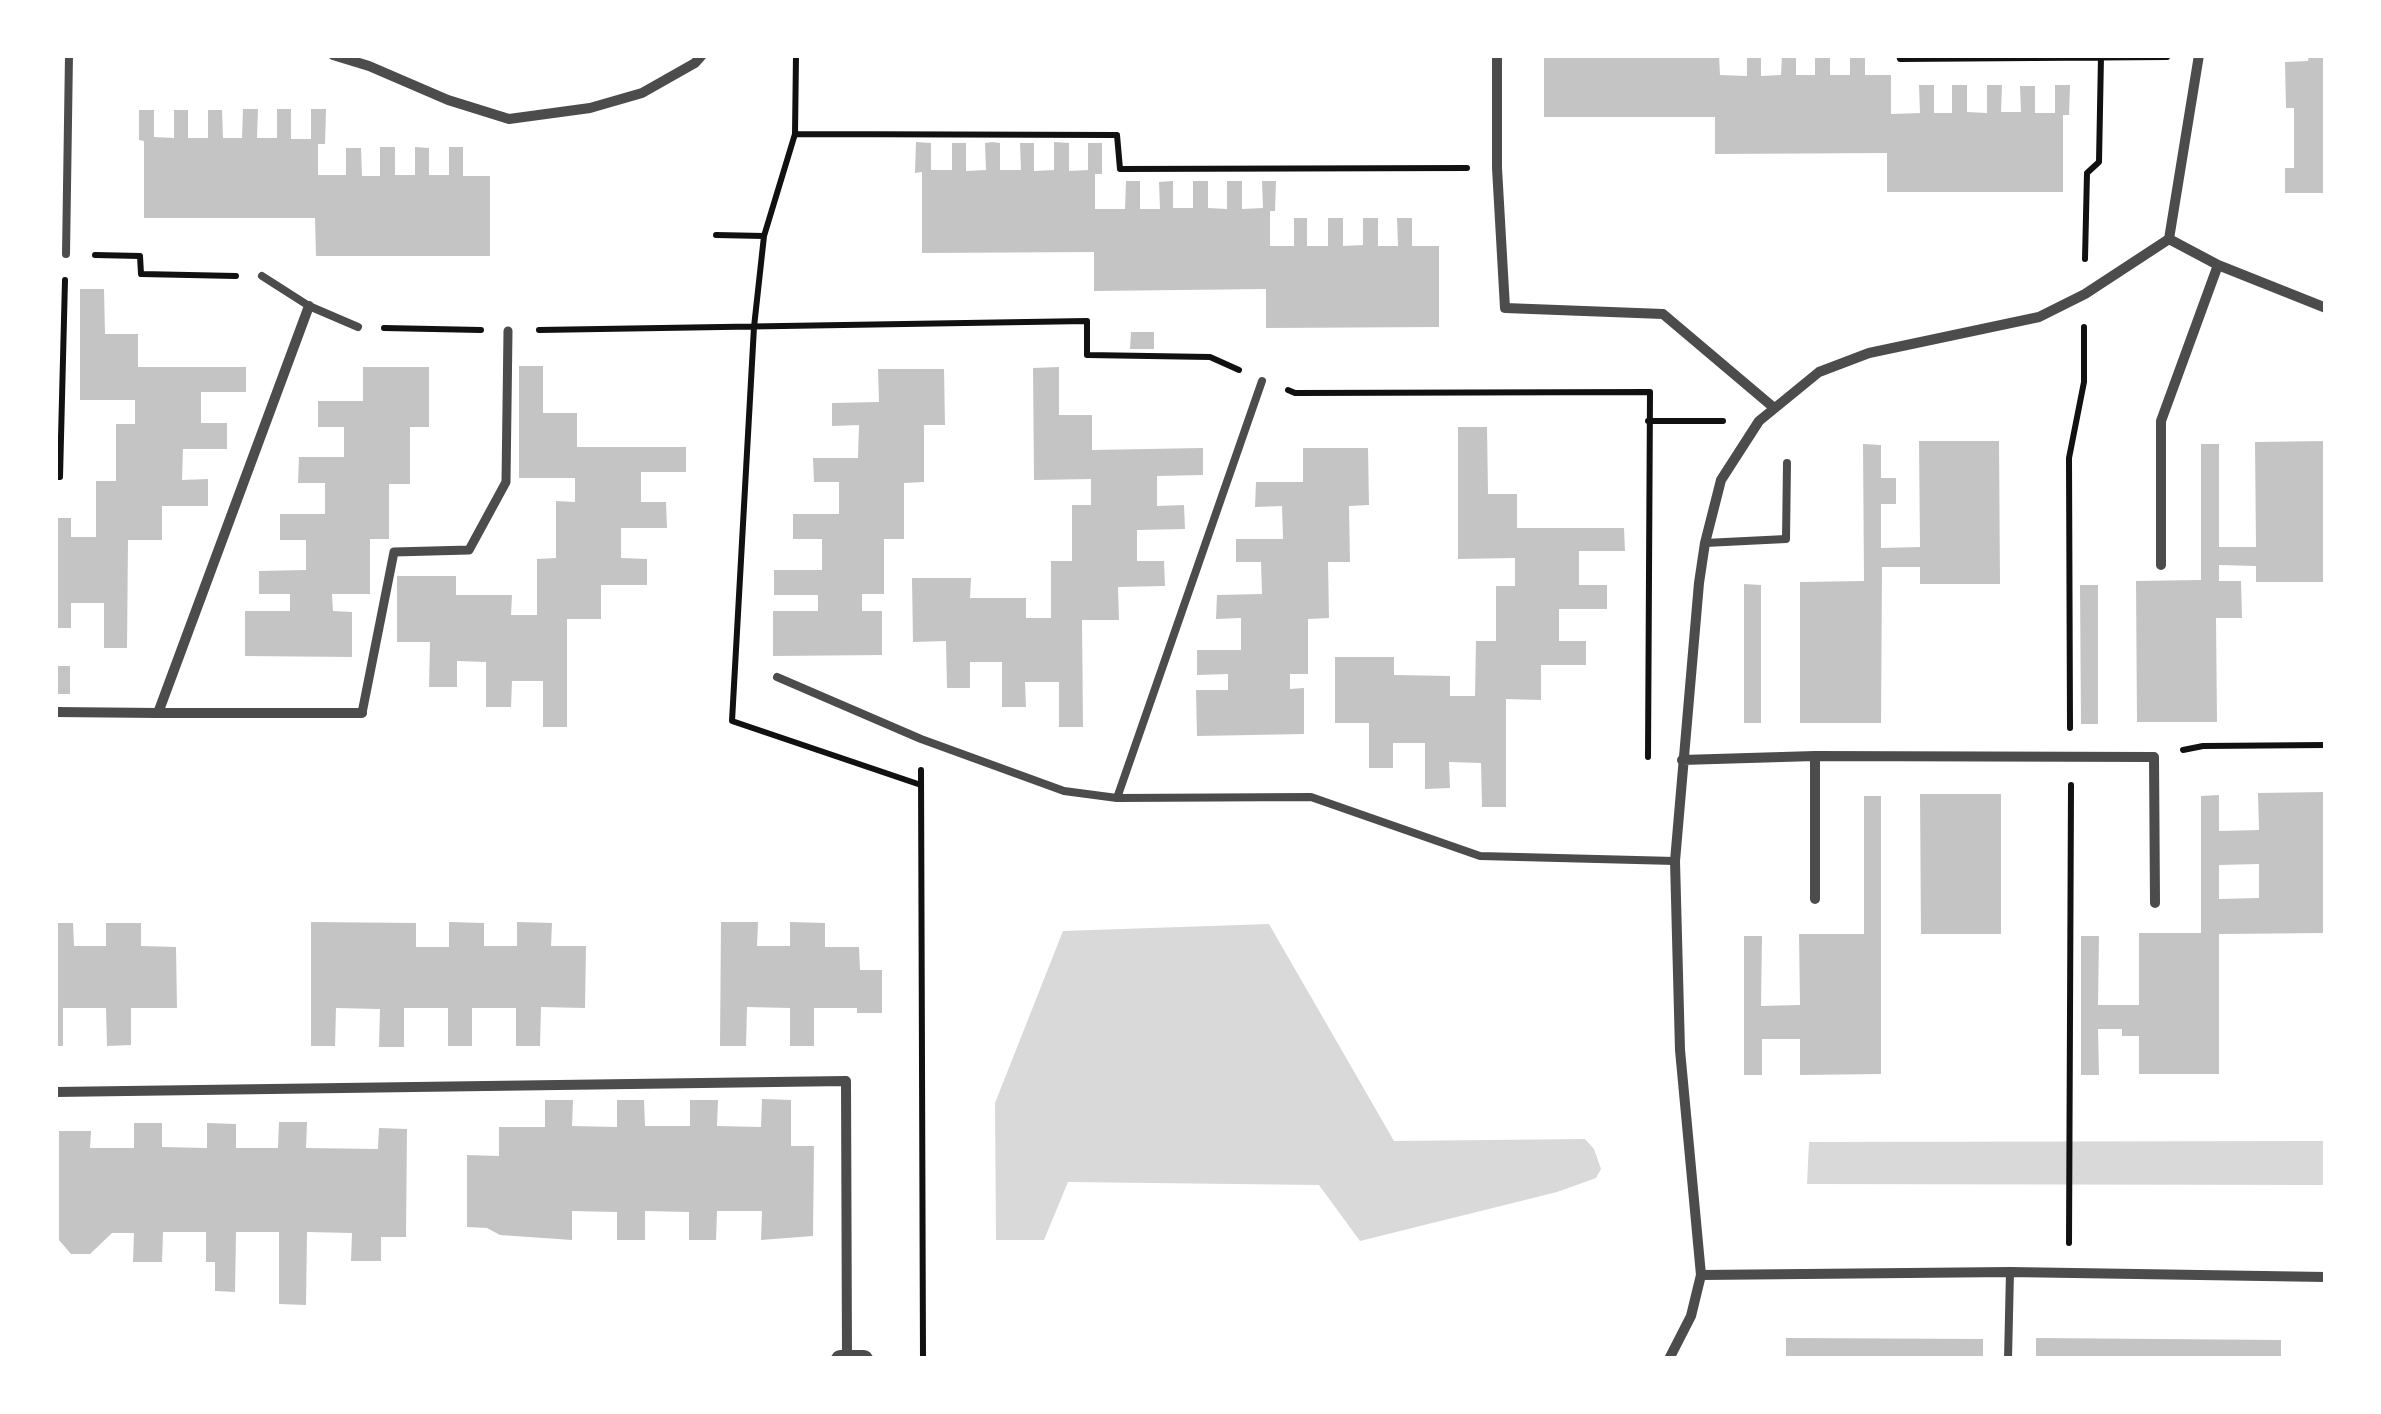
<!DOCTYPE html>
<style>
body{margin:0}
#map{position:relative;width:2381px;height:1414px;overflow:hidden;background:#fff;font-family:"Noto Serif",serif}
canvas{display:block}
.frame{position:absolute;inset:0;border:58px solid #fff;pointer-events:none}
</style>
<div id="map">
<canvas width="2381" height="1414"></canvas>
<div class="frame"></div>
</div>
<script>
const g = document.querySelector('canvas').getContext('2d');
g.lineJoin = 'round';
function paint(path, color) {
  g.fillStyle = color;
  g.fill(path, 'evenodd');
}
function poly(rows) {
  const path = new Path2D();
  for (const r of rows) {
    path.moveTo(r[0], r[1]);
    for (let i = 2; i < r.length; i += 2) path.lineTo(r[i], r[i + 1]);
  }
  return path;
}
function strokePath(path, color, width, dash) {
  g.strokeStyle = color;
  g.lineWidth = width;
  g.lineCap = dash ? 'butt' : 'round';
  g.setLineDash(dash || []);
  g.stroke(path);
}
const water = poly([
 [1269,924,1394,1141,1585,1139,1594,1149,1601,1169,1596,1178,1557,1192,1360,1241,1319,1185,1068,1182,1044,1240,996,1240,995,1103,1063,931],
 [2326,1141,2326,1185,1807,1184,1809,1142]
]);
const building = poly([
 [1544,55,1719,55,1720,75,1747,76,1747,55,1761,55,1761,76,1781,75,1782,55,1796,55,1796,75,1815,75,1815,55,1830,55,1830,75,1850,75,1850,55,1865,55,1865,75,1891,75,1891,114,1920,113,1919,85,1934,85,1934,113,1952,113,1952,85,1967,85,1967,112,1987,113,1987,85,2002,85,2001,112,2021,112,2020,86,2035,86,2035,113,2055,113,2055,85,2070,85,2069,115,2063,115,2063,192,1887,192,1887,153,1715,154,1715,117,1544,117],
 [2309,55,2326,55,2326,193,2285,193,2285,168,2294,168,2294,108,2286,108,2285,62,2308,61],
 [243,109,258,109,257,138,277,138,277,109,291,109,291,139,311,139,311,109,326,109,325,144,318,144,318,175,346,175,346,148,361,148,362,176,380,176,380,147,395,147,395,175,415,175,415,147,429,148,429,175,449,175,449,147,463,147,463,176,490,176,490,256,316,256,315,218,144,218,144,141,139,140,139,110,154,110,154,137,174,138,174,110,188,110,188,138,208,138,208,110,222,110,223,138,242,138],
 [916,142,931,143,931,170,952,170,952,143,966,143,966,171,986,170,985,143,992,142,1000,143,1000,170,1021,170,1020,143,1034,143,1034,171,1054,170,1054,142,1069,143,1069,171,1088,170,1088,143,1102,143,1102,174,1095,174,1095,209,1125,209,1126,181,1140,181,1140,209,1160,209,1159,182,1173,181,1173,208,1193,208,1193,181,1208,181,1208,208,1227,209,1227,181,1242,181,1242,209,1263,208,1262,181,1276,181,1275,211,1270,211,1270,246,1294,246,1294,218,1307,218,1307,246,1328,246,1328,218,1343,218,1343,246,1363,245,1363,218,1378,218,1378,246,1398,246,1397,218,1412,218,1412,246,1439,246,1439,327,1266,328,1266,289,1094,291,1094,252,922,253,922,172,915,173],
 [80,289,104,289,105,334,138,334,138,367,246,367,246,392,201,392,201,423,227,423,227,449,183,449,182,480,208,479,208,506,162,506,162,540,128,540,127,648,104,648,104,603,71,603,71,628,55,628,55,518,71,518,71,537,96,537,96,481,116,481,116,424,135,424,135,400,80,400],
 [1131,332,1154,332,1154,349,1130,349],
 [519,366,543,366,543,413,577,413,577,447,686,447,686,472,641,472,641,502,666,502,667,528,621,528,621,558,647,559,647,585,601,585,601,619,567,619,567,727,543,727,543,681,512,681,511,707,486,707,486,662,457,661,457,687,429,687,430,642,397,642,397,576,456,576,456,595,512,595,511,615,537,615,537,559,556,558,556,501,575,502,575,478,519,478],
 [363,367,429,367,429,427,410,427,410,484,389,484,389,539,370,539,370,594,332,594,333,611,352,612,352,657,245,656,245,611,290,611,290,594,259,594,259,571,306,570,306,540,280,540,280,514,325,514,325,483,298,483,299,457,344,457,344,427,318,427,318,401,363,401],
 [1059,367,1059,415,1092,415,1092,450,1203,448,1203,475,1157,476,1157,506,1184,505,1185,529,1137,530,1137,561,1164,561,1165,586,1118,587,1119,620,1082,620,1083,727,1059,727,1059,682,1025,682,1026,707,1002,707,1002,662,970,662,970,688,947,688,946,641,913,642,912,578,971,578,970,598,1026,598,1026,618,1051,618,1051,561,1072,561,1072,505,1091,505,1091,479,1034,480,1033,368],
 [878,369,944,369,945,425,924,425,924,482,904,483,904,539,884,539,884,594,862,594,862,611,882,611,882,655,773,656,773,611,818,611,818,595,774,595,774,570,822,570,822,539,793,539,793,514,839,514,839,482,814,482,813,458,858,458,859,425,832,426,832,403,879,402],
 [1458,427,1487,427,1488,494,1517,494,1517,528,1624,528,1625,551,1579,551,1579,585,1607,585,1607,609,1559,609,1559,641,1586,641,1586,665,1541,665,1541,700,1506,699,1506,807,1482,807,1481,763,1449,762,1450,788,1425,789,1425,743,1393,743,1393,768,1369,768,1369,723,1335,723,1335,657,1394,657,1394,675,1450,676,1450,696,1475,696,1476,641,1496,641,1496,586,1515,586,1515,558,1458,559],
 [1919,441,1999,441,2000,584,1920,584,1920,567,1882,567,1881,723,1800,723,1800,582,1864,581,1863,444,1881,445,1881,478,1896,478,1896,504,1881,504,1881,548,1920,547],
 [2326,441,2326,582,2256,582,2256,566,2219,565,2219,581,2241,581,2242,618,2216,618,2217,722,2137,722,2136,581,2201,580,2201,444,2219,444,2219,547,2256,547,2255,442],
 [1303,448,1368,448,1369,505,1349,506,1350,562,1328,562,1329,618,1308,619,1308,674,1290,674,1290,689,1304,688,1304,734,1197,736,1196,690,1228,690,1228,674,1197,675,1197,650,1241,650,1241,618,1216,619,1217,595,1262,594,1261,562,1236,562,1236,539,1283,539,1282,506,1255,507,1256,482,1303,482],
 [1744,584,1761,585,1761,723,1744,723],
 [2080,585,2098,585,2098,724,2081,724],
 [55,666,70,666,70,694,55,694],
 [2326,792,2326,933,2219,934,2219,1074,2139,1074,2139,1036,2122,1036,2122,1029,2098,1029,2099,1075,2081,1075,2081,936,2099,936,2098,1005,2139,1005,2139,933,2201,933,2201,796,2219,795,2219,831,2259,830,2258,793],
 [2259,864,2259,898,2219,899,2219,865],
 [1920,794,2001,794,2001,934,1921,934],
 [1864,796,1881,796,1881,1074,1800,1075,1800,1039,1762,1039,1762,1075,1744,1075,1744,936,1762,936,1761,1006,1800,1005,1799,934,1864,934],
 [311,922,416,923,416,947,449,947,449,922,484,923,484,946,517,946,517,922,552,923,551,946,586,946,585,1008,541,1007,540,1046,516,1046,516,1008,472,1008,472,1046,448,1046,448,1008,404,1008,404,1047,379,1047,380,1009,336,1008,335,1046,311,1046],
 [721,922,758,922,757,946,790,946,790,922,825,923,825,947,859,947,860,970,882,970,882,1013,857,1013,857,1008,814,1008,814,1046,790,1046,790,1008,747,1007,746,1046,720,1046],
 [55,923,73,923,74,946,106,946,106,923,141,923,141,946,176,947,177,1008,131,1008,131,1045,107,1046,106,1008,63,1008,63,1046,55,1046],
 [762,1099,791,1100,791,1146,814,1146,813,1236,761,1240,762,1211,717,1211,716,1240,689,1240,689,1212,645,1211,645,1240,617,1240,617,1212,572,1211,572,1240,500,1235,487,1228,467,1227,467,1155,499,1156,499,1127,545,1127,545,1100,573,1100,572,1126,617,1127,617,1100,644,1100,645,1126,690,1126,690,1100,718,1100,717,1126,761,1127],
 [279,1122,307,1122,306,1148,378,1149,379,1128,407,1129,406,1237,381,1237,381,1261,351,1261,352,1233,307,1232,306,1305,279,1304,279,1232,236,1232,235,1292,215,1291,215,1262,206,1262,206,1232,163,1232,162,1262,133,1262,134,1233,112,1233,90,1254,71,1254,59,1240,59,1131,91,1131,90,1148,134,1148,134,1123,162,1123,162,1147,207,1148,207,1123,236,1124,236,1148,278,1148],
 [1786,1338,1983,1339,1983,1359,1786,1359],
 [2036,1338,2281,1340,2281,1359,2036,1359]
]);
const path = poly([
 [796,55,795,134,764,236,754,327,732,721,921,785],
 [1899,55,1900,59,2167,57],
 [795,134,1117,135,1120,169,1467,168],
 [716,235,764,236],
 [95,255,140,256,141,274,236,276],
 [2085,259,2087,173,2099,162,2101,56],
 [384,328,481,330],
 [539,330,1087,321,1087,355,1210,357,1239,370],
 [1288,390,1295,393,1650,392,1648,757],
 [1648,421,1723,421],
 [55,477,60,477,65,280],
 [2070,728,2069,458,2084,382,2084,327],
 [2183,750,2203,746,2326,745],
 [921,770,923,1359],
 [2069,1243,2071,785]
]);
const service = poly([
 [66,254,69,55],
 [262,276,309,306,358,327],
 [1705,543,1786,539,1787,463],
 [777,677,921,739,1064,791,1117,798,1262,381],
 [1117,798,1311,797,1480,856,1675,861],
 [2008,1359,2010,1272]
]);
const pedestrian = poly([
 [362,713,394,552,469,550,506,482,508,331]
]);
const minor = poly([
 [333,55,369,66,448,100,509,119,590,108,642,93,695,63,702,55],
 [1497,55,1497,168,1505,308,1663,314,1773,407],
 [2169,239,2218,265,2326,308],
 [2161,565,2161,421,2218,265],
 [55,712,158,713,309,306],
 [158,713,362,713],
 [1815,756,1815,899],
 [1682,760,1815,756,2154,757,2155,903],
 [55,1092,846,1081,847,1359],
 [1701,1275,2010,1272,2326,1277],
 [1669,1359,1691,1316,1701,1275,1680,1050,1675,861,1699,583,1705,543,1721,480,1759,421,1819,372,1869,353,2039,317,2085,294,2169,239,2199,55]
]);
const tertiary = poly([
 [840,1359,864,1359]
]);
paint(water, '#d9d9d9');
paint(building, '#c4c4c4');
strokePath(path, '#111', 6);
strokePath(service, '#4c4c4c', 8);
strokePath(pedestrian, '#4c4c4c', 9);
strokePath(minor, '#4c4c4c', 10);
strokePath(tertiary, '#4c4c4c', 18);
</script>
